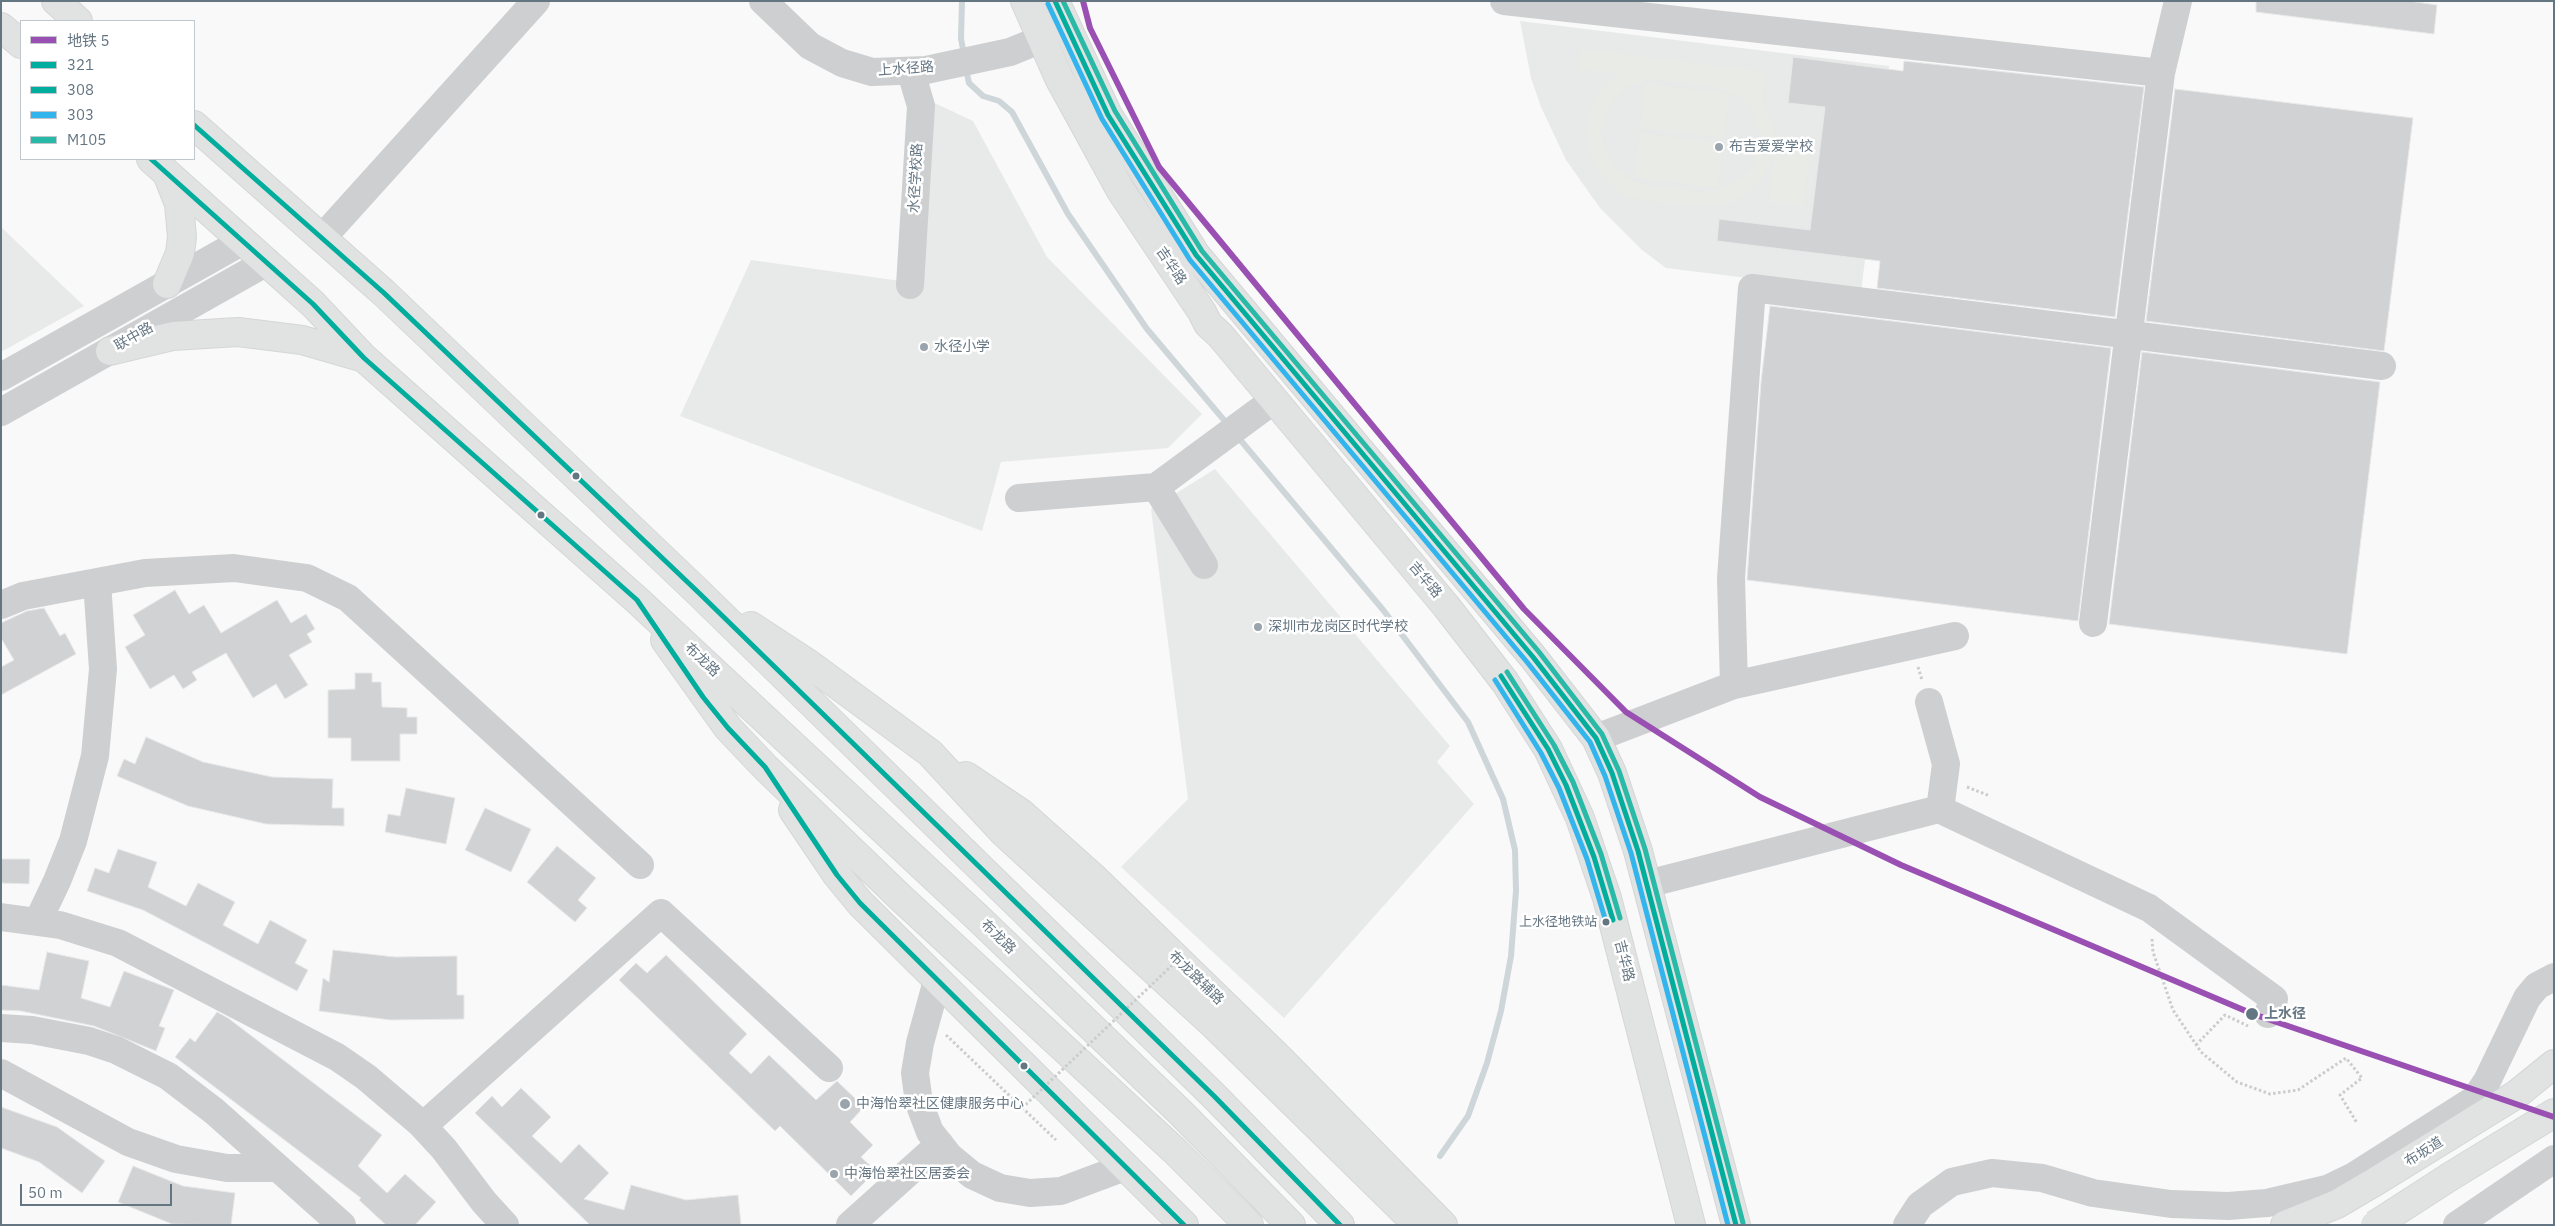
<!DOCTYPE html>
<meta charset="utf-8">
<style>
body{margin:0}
#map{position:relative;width:2555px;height:1226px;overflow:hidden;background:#f9f9f9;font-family:"IBM Plex Sans","Noto Sans SC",sans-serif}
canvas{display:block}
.frame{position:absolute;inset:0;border:2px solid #657683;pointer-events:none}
.legend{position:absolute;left:20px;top:20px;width:175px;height:140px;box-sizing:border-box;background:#fff;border:1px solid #c1c8cd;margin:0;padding:6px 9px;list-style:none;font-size:15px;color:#657683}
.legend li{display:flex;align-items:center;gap:10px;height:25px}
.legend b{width:25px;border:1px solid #c1c8cd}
.scale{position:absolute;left:20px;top:1184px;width:152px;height:22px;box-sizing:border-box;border:2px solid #657683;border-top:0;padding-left:6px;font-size:15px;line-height:18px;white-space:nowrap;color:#657683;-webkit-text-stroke:4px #fff;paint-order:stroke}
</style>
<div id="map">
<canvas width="2555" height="1226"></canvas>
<div class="frame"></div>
<ul class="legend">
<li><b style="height:6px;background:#9950b2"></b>地铁 5</li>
<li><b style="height:6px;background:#01ad9c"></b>321</li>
<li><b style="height:6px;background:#01ad9c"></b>308</li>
<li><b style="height:6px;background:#32b4ec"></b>303</li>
<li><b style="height:6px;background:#28b9a7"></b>M105</li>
</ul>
<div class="scale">50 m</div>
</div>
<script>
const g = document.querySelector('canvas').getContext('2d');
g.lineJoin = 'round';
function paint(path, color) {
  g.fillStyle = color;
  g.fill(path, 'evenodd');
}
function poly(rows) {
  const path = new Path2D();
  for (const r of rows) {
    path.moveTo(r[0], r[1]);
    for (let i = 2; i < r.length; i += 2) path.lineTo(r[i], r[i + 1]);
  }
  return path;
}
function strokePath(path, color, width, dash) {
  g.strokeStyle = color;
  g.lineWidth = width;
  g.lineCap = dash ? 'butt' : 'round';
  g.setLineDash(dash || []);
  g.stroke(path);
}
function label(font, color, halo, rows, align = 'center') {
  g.font = font + ' "IBM Plex Sans","Noto Sans SC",sans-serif';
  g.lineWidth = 5;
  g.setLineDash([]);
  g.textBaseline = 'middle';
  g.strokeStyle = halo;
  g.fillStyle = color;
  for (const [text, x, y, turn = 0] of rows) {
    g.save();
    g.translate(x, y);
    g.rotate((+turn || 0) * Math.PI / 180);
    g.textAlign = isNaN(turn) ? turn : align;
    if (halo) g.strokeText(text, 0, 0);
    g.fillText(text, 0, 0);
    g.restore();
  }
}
const built = poly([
 [1520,21,1889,66,1861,292,1666,268,1642,250,1600,208,1566,160,1541,107,1531,78],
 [909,91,973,121,1047,257,1202,414,1168,448,1001,462,982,531,680,416,751,260,901,281],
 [1,227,84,306,1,352],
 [1215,469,1450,746,1437,762,1474,804,1284,1018,1121,867,1188,799,1151,509]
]);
const green = poly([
 [1581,49,1765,72,1762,99,1773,123,1775,139,1773,155,1767,171,1758,184,1745,196,1730,203,1714,207,1646,201,1631,197,1616,189,1604,178,1594,164,1588,149,1586,132,1588,116,1594,101,1604,87,1618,74,1579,69],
 [1649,79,1713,86,1736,95,1746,103,1754,114,1760,139,1754,164,1746,174,1725,189,1700,192,1636,183,1615,168,1603,145,1601,133,1608,108,1625,88],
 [1645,84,1729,94,1724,138,1640,128],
 [1639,133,1723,143,1718,188,1634,177],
 [1777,134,1812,139,1803,206,1769,202]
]);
const stream = poly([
 [962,1,961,39,964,54],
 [966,69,969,83,983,96,999,101,1012,112,1068,214,1147,329,1229,426],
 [1237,436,1384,611,1468,722,1503,799,1515,850,1516,891,1511,956,1501,1011,1487,1063,1468,1116,1440,1156]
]);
const building = poly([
 [2256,1,2409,1,2437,5,2434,34,2256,12,2256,1],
 [1793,57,1903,71,1904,61,2144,87,2115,317,1877,288,1880,261,1717,241,1719,219,1810,230,1825,107,1788,103,1793,57],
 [2175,89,2413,118,2384,351,2146,321,2175,89],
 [1770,306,2111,348,2078,621,1747,580,1761,382,1770,306],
 [2142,352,2380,382,2347,654,2109,624,2142,352],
 [175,590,189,614,204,605,221,633,277,600,291,623,306,614,315,629,307,634,312,642,289,655,308,685,285,699,276,684,253,698,226,653,192,672,197,680,183,689,174,675,150,689,125,647,145,635,133,615,175,590],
 [44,608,60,636,65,633,76,654,1,695,1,667,14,660,1,638,1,623,27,611,44,608],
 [355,673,372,673,372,682,381,682,382,707,407,708,407,717,417,717,417,734,400,734,400,761,351,761,351,738,328,738,328,690,355,689,355,673],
 [146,737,203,762,272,777,333,779,332,808,344,808,344,826,266,824,188,806,117,776,124,759,135,764,146,737],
 [406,788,455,798,446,844,385,832,388,814,400,816,406,788],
 [485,808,531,829,511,872,465,850,485,808],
 [557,846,596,878,578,900,587,908,575,922,527,882,557,846],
 [118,849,157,862,148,887,186,906,198,883,235,902,223,925,258,944,270,920,307,940,295,963,308,970,297,991,143,910,87,891,95,868,109,873,118,849],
 [1,859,30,859,29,884,1,883,1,859],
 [333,950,395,957,457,956,457,995,464,995,464,1019,391,1020,319,1011,323,978,329,982,333,950],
 [47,952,89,961,81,998,110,1007,124,971,174,990,159,1026,165,1028,156,1051,94,1026,21,1011,1,1010,1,985,39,990,47,952],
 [666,955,747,1034,729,1053,751,1074,769,1055,816,1100,837,1081,864,1107,850,1122,873,1145,861,1157,876,1171,851,1196,780,1126,775,1131,619,980,636,963,647,973,666,955],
 [217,1012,228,1018,382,1135,358,1166,387,1193,405,1174,436,1202,415,1225,386,1225,359,1200,361,1198,175,1057,190,1038,195,1042,217,1012],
 [521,1088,551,1117,532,1136,561,1163,579,1144,609,1173,584,1199,624,1210,631,1185,686,1200,738,1195,741,1225,590,1225,475,1113,492,1096,502,1107,521,1088],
 [1,1107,57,1127,105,1161,82,1193,39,1162,1,1148,1,1107],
 [133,1166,183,1186,235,1193,231,1225,172,1224,118,1202,133,1166]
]);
const path = poly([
 [1918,667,1922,680],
 [1967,787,1990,796],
 [2152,939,2153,952,2173,1010,2201,1052,2237,1082,2270,1094,2298,1090,2346,1058,2362,1078,2340,1095,2357,1123],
 [946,1035,1056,1140],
 [2196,1045,2225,1015,2248,1026]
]);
const minor = poly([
 [763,1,810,46,842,63,872,72,926,70,1010,52,1064,30],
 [1504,1,2161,73],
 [322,238,536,1],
 [910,285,921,106,911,72],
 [1,377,243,241],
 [1,412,267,262],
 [1156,487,1204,565],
 [1019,498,1156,487,1274,400],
 [1,605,23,596,145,573,234,568,307,578,348,598,640,865],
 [2093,623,2161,73,2178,1],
 [1734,685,1731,578,1752,288,2382,366],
 [1929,702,1946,764,1940,810],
 [1596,738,1734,685,1955,636],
 [1647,884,1939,809,2149,908,2274,999,2268,1014],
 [1,917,60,925,118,943,337,1057,366,1077,420,1123,444,1149,484,1202,505,1225],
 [38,921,57,881,73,841,95,756,103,669,97,582],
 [937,981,920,1043,915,1073,919,1103,930,1132,949,1156,972,1175,1000,1188,1030,1193,1061,1191,1125,1167],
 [1,1028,32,1030,89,1041,116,1050,168,1076,214,1111,342,1225],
 [1,1073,128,1142,176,1159,227,1168,278,1168],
 [423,1126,661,913,829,1068],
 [850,1225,940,1144],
 [1907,1225,1920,1205,1952,1182,1992,1173,2042,1178,2093,1193,2171,1204,2228,1206,2267,1203,2327,1189,2354,1176,2475,1099,2487,1081,2527,998,2537,986,2554,977],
 [2457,1225,2554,1159]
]);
const major = poly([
 [56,1,78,21],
 [1025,1,1059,78,1121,191,1202,312,1208,324,1220,335,1446,606,1505,682,1548,749,1580,818,1607,898,1691,1225],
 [1055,1,1108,115,1196,255,1533,657,1596,738,1612,773,1638,851,1736,1225],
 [1,27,21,44],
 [194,125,384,293,699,593,1214,1096,1340,1225],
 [151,159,313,304,364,358,637,600,977,917,1181,1113,1291,1225],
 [167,284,180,253,182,237,179,204,168,176],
 [110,351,173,336,238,332,302,340,361,357],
 [751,626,809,664,930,753,1004,833,1215,1026,1418,1225],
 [665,640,728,728,765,767,901,898,1175,1151,1249,1225],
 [966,776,1021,813,1095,879,1281,1060,1443,1225],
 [793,810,837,875,860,903,1184,1225],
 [2451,1176,2554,1113],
 [2285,1225,2337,1204,2376,1181,2517,1094,2554,1064]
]);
const pathBridge = poly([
 [1022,1108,1185,953]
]);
const majorBridge = poly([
 [2375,1225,2451,1176]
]);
const bus1 = poly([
 [194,125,384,293,699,593,1214,1096,1340,1225],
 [151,159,313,304,364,358,637,600,703,697,728,728,765,767,837,875,860,903,1184,1225]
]);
const bus2 = poly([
 [1055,1,1108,115,1196,255,1533,657,1596,738,1612,773,1638,851,1736,1225],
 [1501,676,1548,749,1566,785,1594,857,1613,920]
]);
const bus3 = poly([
 [1048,4,1102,119,1190,260,1527,662,1590,742,1605,776,1631,853,1728,1225],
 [1495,680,1541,753,1559,788,1587,859,1606,922]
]);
const bus4 = poly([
 [1063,1,1115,111,1202,251,1539,652,1602,734,1619,771,1645,849,1743,1223],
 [1507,672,1554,745,1573,782,1601,854,1620,918]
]);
const metro1 = poly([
 [1083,1,1090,28,1159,167,1524,609,1626,712,1760,797,1901,865,2253,1014,2554,1117]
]);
const markers = [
 [1719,147,5,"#99a4ac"],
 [924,347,5,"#99a4ac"],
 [576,476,4.5,"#657683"],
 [541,515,4.5,"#657683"],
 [1258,627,5,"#99a4ac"],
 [1606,922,4.5,"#657683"],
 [2252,1014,7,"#657683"],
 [1024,1066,4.5,"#657683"],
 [845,1104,6,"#99a4ac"],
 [834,1174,5,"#99a4ac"]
];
const busNames = [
 ["上水径地铁站",1597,922]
];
const streetNames = [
 ["上水径路",906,69,-4],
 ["水径学校路",916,178,-87],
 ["吉华路",1171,266,56],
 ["联中路",134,337,-30],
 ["吉华路",1425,580,50],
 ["布龙路",702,660,43],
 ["布龙路",998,937,44],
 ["吉华路",1624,961,76],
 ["布龙路辅路",1196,978,44],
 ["布坂道",2424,1152,-32]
];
const poiNames = [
 ["布吉爱爱学校",1729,147],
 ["水径小学",934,347],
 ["深圳市龙岗区时代学校",1268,627],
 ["中海怡翠社区健康服务中心",856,1104],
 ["中海怡翠社区居委会",844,1174]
];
const stopNames = [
 ["上水径",2264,1014]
];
paint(built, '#e8e9e9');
paint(green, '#e8ebe6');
strokePath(stream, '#ced6d9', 6);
paint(building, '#d0d2d3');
strokePath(building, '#e8e8e8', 1);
strokePath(major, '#d5d6d7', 30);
strokePath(path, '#cbcccd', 3, [2.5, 2.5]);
strokePath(minor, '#cecfd0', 28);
strokePath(major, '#e1e2e2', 28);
strokePath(majorBridge, '#d5d6d7', 30, []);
strokePath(pathBridge, '#cbcccd', 3, [2.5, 2.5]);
strokePath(majorBridge, '#e1e2e2', 28);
strokePath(bus1, '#01ad9c', 5);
strokePath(bus2, '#01ad9c', 5);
strokePath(bus3, '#32b4ec', 5);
strokePath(bus4, '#28b9a7', 5);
strokePath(metro1, '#9950b2', 6);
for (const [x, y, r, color] of markers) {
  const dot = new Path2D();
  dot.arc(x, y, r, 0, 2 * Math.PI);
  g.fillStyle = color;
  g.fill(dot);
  strokePath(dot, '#fff', 2);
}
label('13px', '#657683', '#fff', busNames, 'right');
label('14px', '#657683', '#fff', streetNames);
label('14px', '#657683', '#fff', poiNames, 'left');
label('bold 14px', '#657683', '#fff', stopNames, 'left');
</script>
